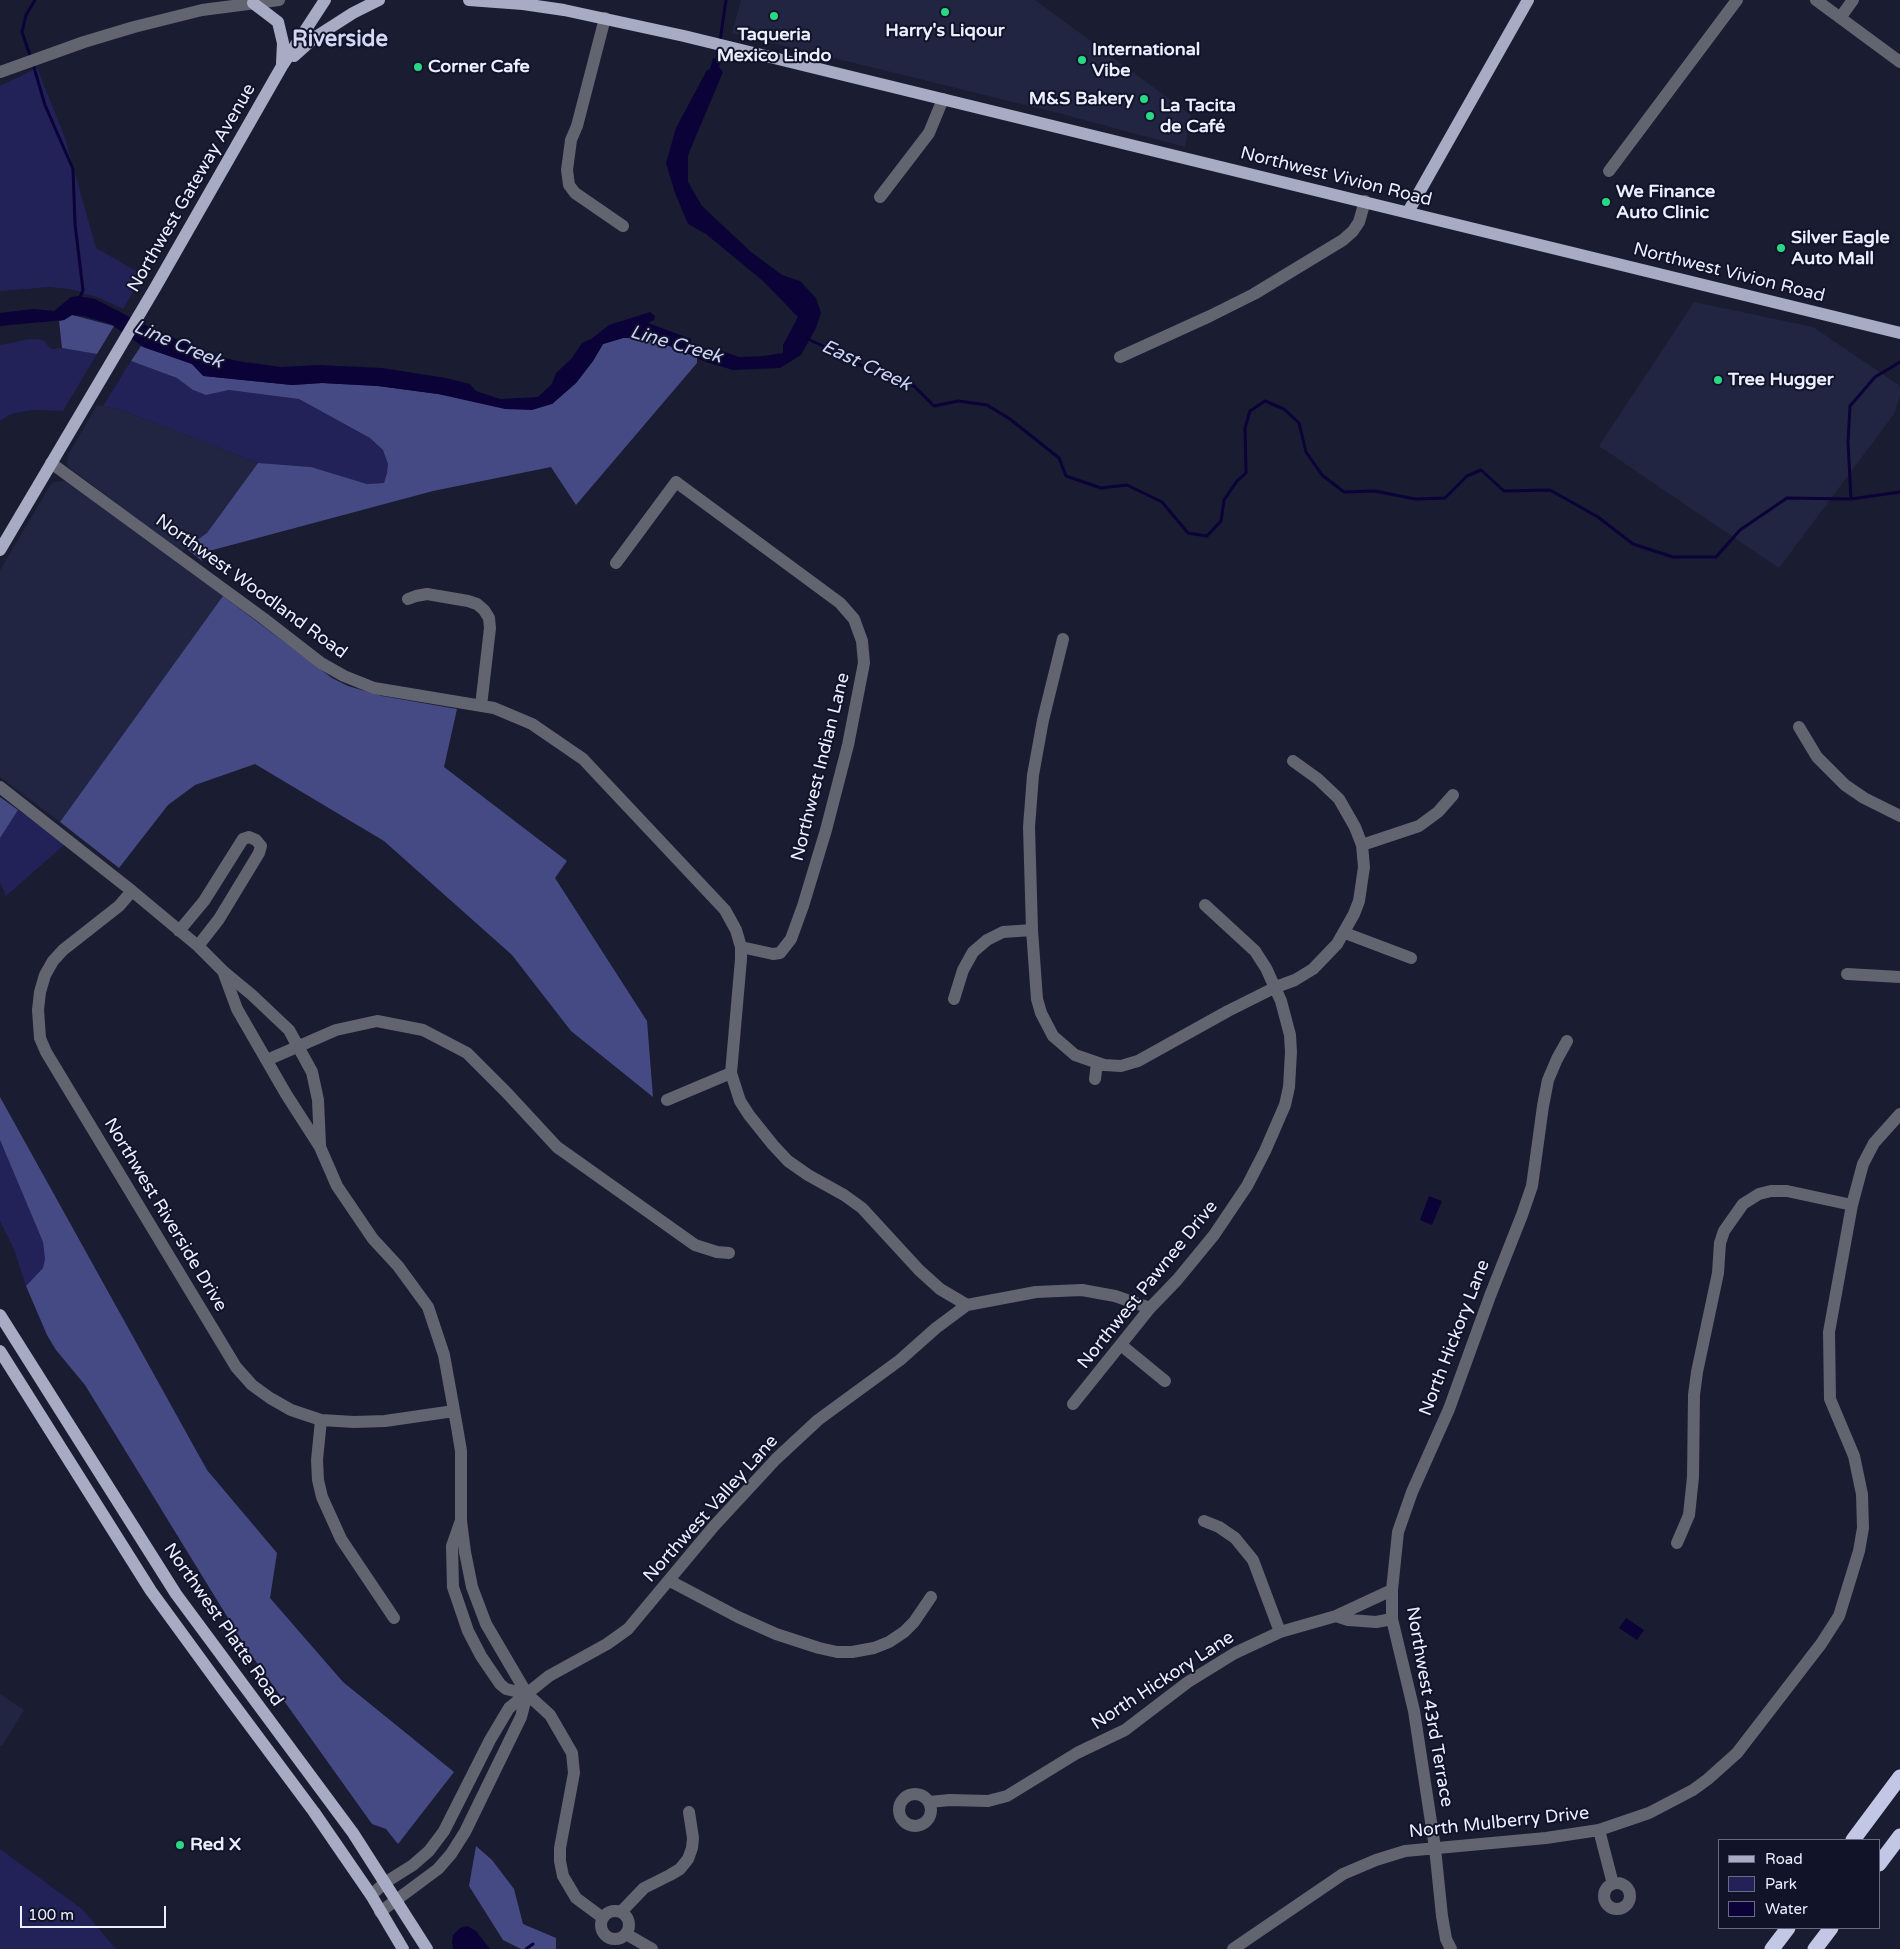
<!DOCTYPE html>
<meta charset="utf-8">
<style>
body{margin:0}
#map{position:relative;width:1900px;height:1949px;overflow:hidden;background:#1a1c32;font-family:"Varela Round",sans-serif}
canvas{display:block}
.legend{position:absolute;left:1718px;top:1839px;width:162px;height:90px;box-sizing:border-box;background:#111328;border:1px solid #696b7e;margin:0;padding:6px 9px;list-style:none;font-size:15px;color:#ecefff}
.legend li{display:flex;align-items:center;gap:10px;height:25px}
.legend b{width:25px;border:1px solid #696b7e}
.scale{position:absolute;left:20px;top:1906px;width:146px;height:22px;box-sizing:border-box;border:2px solid #ecefff;border-top:0;padding-left:6px;font-size:15px;line-height:18px;white-space:nowrap;color:#ecefff;-webkit-text-stroke:4px #111328;paint-order:stroke}
</style>
<div id="map">
<canvas width="1900" height="1949"></canvas>
<ul class="legend">
<li><b style="height:6px;background:#a7abc4"></b>Road</li>
<li><b style="height:14px;background:#222259"></b>Park</li>
<li><b style="height:14px;background:#0b0238"></b>Water</li>
</ul>
<div class="scale">100 m</div>
</div>
<script>
const g = document.querySelector('canvas').getContext('2d');
g.lineJoin = 'round';
function paint(path, color) {
  g.fillStyle = color;
  g.fill(path, 'evenodd');
}
function poly(rows) {
  const path = new Path2D();
  for (const r of rows) {
    if (r.length === 3) {
      path.moveTo(r[0] + r[2], r[1]);
      path.arc(r[0], r[1], r[2], 0, 2 * Math.PI);
      continue;
    }
    path.moveTo(r[0], r[1]);
    for (let i = 2; i < r.length; i += 2) path.lineTo(r[i], r[i + 1]);
  }
  return path;
}
function strokePath(path, color, width, dash) {
  g.strokeStyle = color;
  g.lineWidth = width;
  g.lineCap = dash ? 'butt' : 'round';
  g.setLineDash(dash || []);
  g.stroke(path);
}
function label(font, color, halo, rows, align = 'center') {
  g.font = font + ' "Varela Round",sans-serif';
  g.lineWidth = 4;
  g.setLineDash([]);
  g.textBaseline = 'middle';
  g.strokeStyle = halo;
  g.fillStyle = color;
  for (const [text, x, y, turn = 0] of rows) {
    g.save();
    g.translate(x, y);
    g.rotate((+turn || 0) * Math.PI / 180);
    g.textAlign = isNaN(turn) ? turn : align;
    if (halo) g.strokeText(text, 0, 0);
    g.fillText(text, 0, 0);
    g.restore();
  }
}
const built = poly([
 [741,0,1035,0,1191,115,1185,147,1058,113,732,33],
 [1694,302,1813,327,1900,386,1900,397,1894,414,1779,568,1599,446],
 [97,405,121,410,258,463,207,533,181,552,71,469,67,465,68,455],
 [64,481,71,484,223,596,60,822,0,777,0,570,50,486,53,482],
 [0,1694,24,1710,2,1746,0,1745]
]);
const green = poly([
 [37,68,65,138,96,248,143,275,123,309,99,298,71,289,49,287,0,291,0,86],
 [30,339,43,340,51,349,62,348,97,354,63,411,35,410,20,412,9,415,0,421,0,345],
 [131,361,177,378,193,390,206,395,229,390,299,399,370,438,383,450,388,464,387,473,384,483,367,484,311,467,258,463,121,410,103,406],
 [18,810,65,844,6,896,0,882,0,838],
 [0,1140,43,1242,45,1259,43,1268,26,1286,14,1249,0,1221],
 [0,1849,82,1909,116,1949,0,1949]
]);
const forest = poly([
 [72,315,114,326,97,354,62,348,59,321,64,320],
 [623,338,646,338,678,349,697,358,697,363,576,505,551,467,433,491,209,551,202,561,186,548,207,533,258,463,311,467,367,484,384,483,387,473,388,464,383,450,370,438,299,399,229,390,206,395,193,390,177,378,131,361,141,346,192,364,204,376,292,385,322,383,378,386,438,394,552,404,576,383,593,361,603,344],
 [223,596,332,678,348,686,382,696,457,709,444,767,567,861,555,878,647,1021,653,1097,571,1031,512,955,384,841,255,764,195,785,168,805,119,868,60,822],
 [0,797,18,810,0,838],
 [0,1097,207,1470,277,1553,270,1598,343,1682,454,1772,398,1844,386,1829,372,1824,247,1649,85,1385,56,1350,47,1335,26,1286,43,1268,45,1259,43,1242,0,1140],
 [476,1846,492,1860,514,1889,523,1924,556,1938,556,1949,521,1949,503,1940,469,1886]
]);
const water = poly([
 [713,58,721,61,719,67,723,72,688,155,688,182,702,206,751,252,782,275,800,281,816,298,821,313,816,328,801,355,780,368,733,370,706,362,678,349,646,338,623,338,603,344,593,361,576,383,552,404,532,410,505,409,438,394,378,386,322,383,292,385,203,376,192,364,143,347,111,324,83,316,72,315,64,320,0,326,0,313,33,309,54,311,71,297,78,296,95,299,153,329,210,354,237,361,281,367,318,365,382,368,446,378,470,384,476,391,500,399,538,397,552,384,556,373,572,358,582,343,591,339,609,325,650,312,655,316,654,320,648,323,691,339,690,346,704,351,719,350,739,357,764,356,783,353,783,345,798,317,763,281,706,234,688,224,675,193,666,163,676,128,707,70,710,69],
 [1429,1196,1442,1201,1432,1225,1420,1220],
 [1626,1618,1644,1630,1637,1640,1619,1628],
 [467,1926,476,1931,490,1949,453,1949,452,1942,453,1935,460,1928]
]);
const stream = poly([
 [720,41,726,0],
 [31,58,22,32,26,15,35,0],
 [716,63,719,48],
 [33,64,45,105,73,169,75,224,83,290,79,299],
 [808,339,846,357,873,372,914,386,934,406,958,401,987,405,1010,419,1059,458,1066,476,1101,488,1127,485,1162,502,1188,533,1207,536,1221,521,1224,500,1237,481,1246,473,1245,428,1250,411,1265,401,1284,409,1299,423,1306,452,1322,475,1344,492,1375,491,1415,499,1445,498,1467,476,1481,470,1504,491,1550,490,1598,517,1633,544,1673,557,1716,557,1740,530,1787,498,1851,499,1848,442,1850,406,1875,377,1900,362],
 [1851,499,1900,492],
 [526,1949,533,1944]
]);
const minor = poly([
 [1816,0,1900,62],
 [605,18,577,126,571,140,567,170,569,185,575,193,623,226],
 [1840,18,1853,0],
 [0,72,84,42,134,27,202,10,279,0],
 [1609,171,1737,0],
 [880,197,929,133,943,99],
 [1120,357,1210,316,1254,294,1343,240,1353,231,1359,222,1365,201],
 [51,463,263,618,321,663,344,676,374,688,494,708,532,724,583,759,725,910,736,930,741,947,741,959,731,1073,740,1101,749,1115,773,1145,788,1161,808,1175,844,1195,862,1208,919,1270,940,1289,967,1305,1036,1292,1082,1290,1115,1296,1150,1308],
 [616,563,676,482,840,603,854,619,862,641,864,663,848,745,826,830,803,906,791,939,780,953,773,954,741,947],
 [408,599,416,596,427,594,468,601,477,604,484,610,489,618,490,628,481,706],
 [1063,639,1043,720,1033,775,1029,827,1032,930,1037,999,1041,1013,1053,1036,1075,1055,1104,1065,1121,1066,1138,1061,1228,1011,1276,987,1295,980,1313,969,1337,944,1354,914,1359,901,1364,867,1362,845,1355,827,1339,799,1318,779,1293,761],
 [1799,727,1817,757,1845,785,1864,798,1900,816],
 [0,787,132,891,198,946,223,971,252,995,289,1030,312,1072,318,1100,320,1145],
 [1362,845,1419,826,1438,812,1453,795],
 [132,891,119,906,63,950,53,961,45,975,40,992,38,1010,40,1038,46,1052,236,1367,252,1385,270,1398,291,1410,321,1420,354,1422,385,1421,454,1411],
 [179,931,204,901,243,839,249,837,256,840,261,846,259,853,219,919,198,946],
 [1345,933,1411,958],
 [223,971,237,1009,286,1094,320,1147,337,1186,373,1239,398,1266,428,1307,444,1355,457,1427,461,1451,461,1521,465,1552,472,1587,486,1624,527,1694,550,1715,572,1753,574,1773,560,1848,560,1861,563,1876,576,1898,603,1918],
 [1847,974,1900,977],
 [954,999,963,970,973,952,987,940,1003,932,1032,930],
 [267,1060,336,1030,377,1021,423,1030,467,1053,507,1093,557,1147,695,1245,717,1252,729,1253],
 [1095,1079,1097,1063],
 [667,1100,731,1073],
 [1121,1345,1165,1381],
 [1073,1404,1150,1308,1177,1280,1214,1235,1247,1186,1265,1151,1285,1105,1289,1087,1291,1052,1290,1035,1281,1001,1266,968,1255,951,1205,905],
 [321,1420,317,1460,318,1480,322,1497,341,1539,394,1618],
 [1204,1521,1219,1527,1235,1538,1253,1560,1280,1632],
 [460,1523,452,1546,453,1587,468,1631,481,1656,500,1684,506,1689,527,1694],
 [1677,1543,1689,1515,1693,1477,1694,1395,1697,1372,1718,1273,1720,1243,1724,1231,1743,1204,1759,1194,1771,1191,1787,1191,1852,1205],
 [670,1581,738,1617,776,1634,819,1648,837,1652,852,1652,874,1648,889,1642,904,1632,914,1622,931,1597],
 [1336,1616,1348,1620,1363,1621,1376,1622,1392,1619],
 [915,1810,16],
 [929,1802,950,1800,988,1801,1007,1796,1077,1753,1125,1730,1188,1682,1235,1653,1280,1632,1336,1616,1392,1590],
 [1599,1830,1613,1884],
 [1617,1896,13],
 [371,1895,386,1882,413,1865,429,1851,444,1831,490,1740,509,1708,549,1676,607,1644,628,1629,714,1526,776,1459,818,1420,900,1360,936,1328,967,1305],
 [615,1925,14],
 [380,1912,438,1869,451,1854,465,1832,521,1717,527,1694],
 [621,1912,644,1888,670,1875,680,1869,688,1859,692,1848,693,1838,689,1812],
 [626,1934,652,1949],
 [1233,1949,1343,1874,1376,1860,1405,1851,1546,1838,1599,1830,1649,1813,1693,1790,1708,1779,1737,1753,1821,1644,1839,1616,1859,1551,1863,1528,1862,1494,1854,1456,1830,1399,1829,1332,1852,1205,1863,1164,1874,1143,1900,1114],
 [1451,1949,1446,1939,1442,1916,1435,1848,1414,1711,1392,1619,1392,1590,1398,1532,1412,1492,1449,1409,1490,1296,1522,1215,1532,1186,1543,1106,1548,1080,1557,1059,1567,1041]
]);
const major = poly([
 [469,0,523,4,564,10,684,36,1900,333],
 [253,3,278,22,283,43,282,63],
 [294,56,314,38,353,13,379,0],
 [1408,212,1528,0],
 [0,550,155,288,282,66,325,0],
 [0,1315,176,1594,353,1833,427,1949],
 [0,1351,151,1591,221,1687,314,1812,371,1895,403,1949]
]);
const highway = poly([
 [1853,1840,1900,1777],
 [1879,1864,1900,1836],
 [1772,1949,1788,1928],
 [1815,1949,1831,1928]
]);
const markers = [
 [945,12,5,"#29d885"],
 [774,16,5,"#29d885"],
 [1082,60,5,"#29d885"],
 [418,67,5,"#29d885"],
 [1144,99,5,"#29d885"],
 [1150,116,5,"#29d885"],
 [1606,202,5,"#29d885"],
 [1781,248,5,"#29d885"],
 [1718,380,5,"#29d885"],
 [180,1845,5,"#29d885"]
];
const poiNames = [
 ["Harry's Liqour",945,31,"center"],
 ["Taqueria",774,35,"center"],
 ["Mexico Lindo",774,56,"center"],
 ["International",1092,50],
 ["Vibe",1092,71],
 ["Corner Cafe",428,67],
 ["M&S Bakery",1134,99,"right"],
 ["La Tacita",1160,106],
 ["de Café",1160,127],
 ["We Finance",1616,192],
 ["Auto Clinic",1616,213],
 ["Silver Eagle",1791,238],
 ["Auto Mall",1791,259],
 ["Tree Hugger",1728,380],
 ["Red X",190,1845]
];
const streetNames = [
 ["Northwest Vivion Road",1336,177,14],
 ["Northwest Gateway Avenue",192,188,-60],
 ["Northwest Vivion Road",1729,273,14],
 ["Northwest Woodland Road",251,587,36],
 ["Northwest Indian Lane",821,767,-76],
 ["Northwest Riverside Drive",165,1215,59],
 ["Northwest Pawnee Drive",1148,1285,-51],
 ["North Hickory Lane",1455,1338,-69],
 ["Northwest Valley Lane",711,1509,-48],
 ["Northwest Platte Road",223,1625,55],
 ["North Hickory Lane",1163,1681,-33],
 ["Northwest 43rd Terrace",1429,1707,80],
 ["North Mulberry Drive",1499,1823,-6]
];
const waterNames = [
 ["Line Creek",178,345,23],
 ["Line Creek",676,345,16],
 ["East Creek",866,366,25]
];
const districtNames = [
 ["Riverside",340,40]
];
paint(built, '#222541');
paint(green, '#222259');
paint(forest, '#454a85');
paint(water, '#0b0238');
strokePath(stream, '#0b0238', 3);
strokePath(minor, '#626470', 12);
strokePath(major, '#a7abc4', 12);
strokePath(highway, '#c2c7e6', 15);
for (const [x, y, r, color] of markers) {
  const dot = new Path2D();
  dot.arc(x, y, r, 0, 2 * Math.PI);
  g.fillStyle = color;
  g.fill(dot);
  strokePath(dot, '#111328', 2);
}
label('bold 18px', '#ecefff', '#111328', poiNames, 'left');
label('18px', '#ecefff', '#111328', streetNames);
label('italic 19px', '#ccd2f7', '#111328', waterNames);
label('bold 22px', '#d2d7f6', '#111328', districtNames);
</script>
